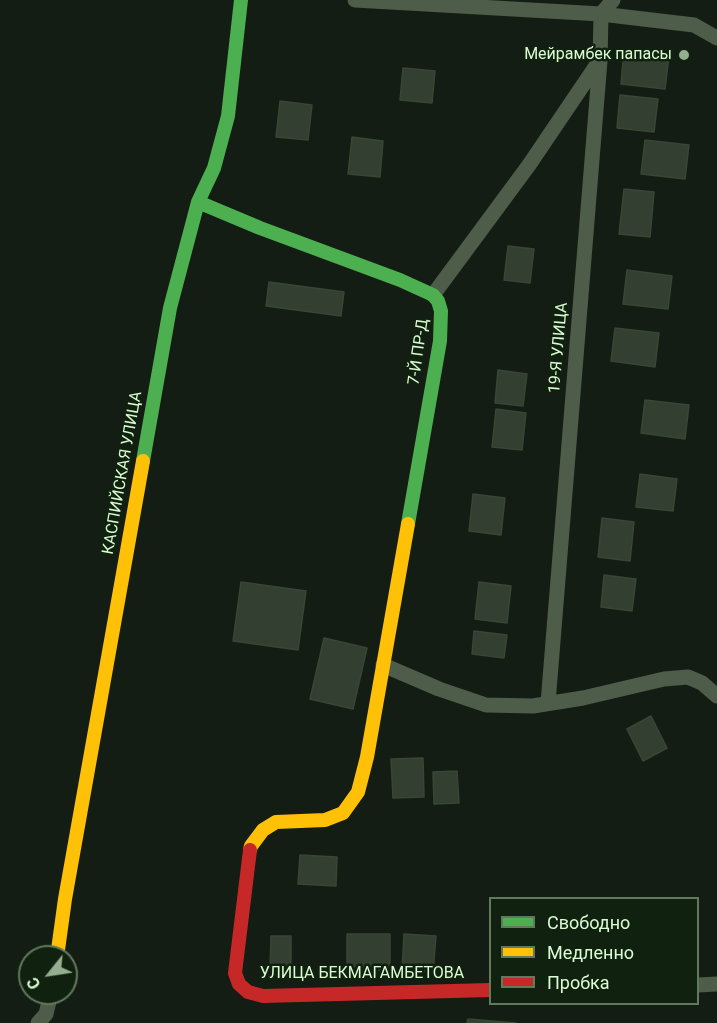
<!DOCTYPE html>
<meta charset="utf-8">
<style>
body{margin:0}
#map{position:relative;width:717px;height:1023px;overflow:hidden;background:#141d13;font-family:Roboto,sans-serif}
canvas{display:block}
.legend{position:absolute;left:489px;top:897px;width:210px;height:108px;box-sizing:border-box;background:#11210f;border:2px solid #61795d;margin:0;padding:8px 10px;list-style:none;font-size:18px;color:#dafcd2}
.legend li{display:flex;align-items:center;gap:12px;height:30px}
.legend b{width:30px;border:2px solid #61795d}
.north{position:absolute;left:18px;top:945px;width:60px;height:60px;box-sizing:border-box;background:#11210f;border:2px solid #61795d;border-radius:50%;rotate:240deg;font-size:16px;font-weight:700;line-height:24px;text-align:center;color:#dafcd2}
.north::after{content:'';display:block;margin:auto;width:21px;height:27px;background:#95ae8f;clip-path:polygon(50% 0,100% 100%,50% 72%,0 100%)}
</style>
<div id="map">
<canvas width="717" height="1023"></canvas>
<ul class="legend">
<li><b style="height:8px;background:#4caf50"></b>Свободно</li>
<li><b style="height:8px;background:#ffc107"></b>Медленно</li>
<li><b style="height:8px;background:#c62828"></b>Пробка</li>
</ul>
<div class="north">С</div>
</div>
<script>
const g = document.querySelector('canvas').getContext('2d');
g.lineJoin = 'round';
function paint(path, color) {
  g.fillStyle = color;
  g.fill(path, 'evenodd');
}
function poly(rows) {
  const path = new Path2D();
  for (const r of rows) {
    path.moveTo(r[0], r[1]);
    for (let i = 2; i < r.length; i += 2) path.lineTo(r[i], r[i + 1]);
  }
  return path;
}
function strokePath(path, color, width, dash) {
  g.strokeStyle = color;
  g.lineWidth = width;
  g.lineCap = dash ? 'butt' : 'round';
  g.setLineDash(dash || []);
  g.stroke(path);
}
function label(font, color, halo, rows, align = 'center') {
  g.font = font + ' Roboto,sans-serif';
  g.lineWidth = 5;
  g.setLineDash([]);
  g.textBaseline = 'middle';
  g.strokeStyle = halo;
  g.fillStyle = color;
  for (const [text, x, y, turn = 0] of rows) {
    g.save();
    g.translate(x, y);
    g.rotate((+turn || 0) * Math.PI / 180);
    g.textAlign = isNaN(turn) ? turn : align;
    if (halo) g.strokeText(text, 0, 0);
    g.fillText(text, 0, 0);
    g.restore();
  }
}
const building = poly([
 [624,50,669,56,665,89,621,84,624,50],
 [403,68,435,71,432,103,400,100,403,68],
 [620,95,658,99,654,132,617,128,620,95],
 [280,101,312,105,308,140,276,137,280,101],
 [352,137,383,141,380,177,348,174,352,137],
 [645,140,689,145,685,179,641,174,645,140],
 [624,189,654,192,650,237,619,234,624,189],
 [508,246,534,249,530,283,504,280,508,246],
 [627,270,672,276,668,309,623,304,627,270],
 [269,282,344,292,341,316,266,306,269,282],
 [615,328,659,333,655,367,611,361,615,328],
 [498,370,527,374,523,406,495,403,498,370],
 [645,400,689,405,685,439,641,433,645,400],
 [496,409,526,413,522,450,492,447,496,409],
 [640,474,677,479,673,511,636,507,640,474],
 [473,494,505,498,501,535,469,531,473,494],
 [602,518,634,522,630,561,598,557,602,518],
 [604,575,636,579,632,611,601,607,604,575],
 [241,582,306,591,298,650,233,641,241,582],
 [479,582,511,586,507,623,475,619,479,582],
 [474,631,507,635,504,658,472,654,474,631],
 [324,638,367,648,353,709,310,699,324,638],
 [651,716,667,748,643,761,627,729,651,716],
 [423,758,424,797,393,798,391,759,423,758],
 [457,771,459,803,434,804,433,772,457,771],
 [300,855,337,857,336,886,298,884,300,855],
 [347,934,390,934,390,970,347,970,347,934],
 [404,934,436,936,433,972,402,970,404,934],
 [271,936,291,936,291,971,270,971,271,936],
 [468,1019,516,1023,467,1023,468,1019]
]);
const street = poly([
 [355,0,601,14,694,25,717,38],
 [433,295,529,165,598,63],
 [383,665,439,689,486,705,533,706,583,698,664,679,688,677,702,683,717,696],
 [548,703,600,61,601,14,613,0],
 [698,985,717,984],
 [38,1023,46,1014,51,993]
]);
const fast = poly([
 [198,202,260,228,400,280,433,295,438,301,441,311,440,341,408,524],
 [143,461,170,308,198,202,214,168,228,116,241,0]
]);
const slow = poly([
 [250,850,251,846,263,830,276,822,325,820,343,813,358,792,367,757,408,524],
 [57,957,65,899,143,461]
]);
const jam = poly([
 [250,850,235,973,239,984,248,992,263,996,490,990]
]);
const markers = [
 [684,55,6,"#95ae8f"]
];
const poiNames = [
 ["Мейрамбек папасы",672,55]
];
const streetNames = [
 ["19-Я УЛИЦА",559,348,-85],
 ["7-Й ПР-Д",419,352,-82],
 ["КАСПИЙСКАЯ УЛИЦА",123,473,-80],
 ["УЛИЦА БЕКМАГАМБЕТОВА",362,974]
];
paint(building, '#333f31');
strokePath(building, '#384735', 1.5);
strokePath(street, '#4e5d49', 15);
strokePath(fast, '#4caf50', 14);
strokePath(slow, '#ffc107', 14);
strokePath(jam, '#c62828', 14);
for (const [x, y, r, color] of markers) {
  const dot = new Path2D();
  dot.arc(x, y, r, 0, 2 * Math.PI);
  g.fillStyle = color;
  g.fill(dot);
  strokePath(dot, '#11210f', 2);
}
label('16px', '#dafcd2', '#11210f', poiNames, 'right');
label('16px', '#dafcd2', '#11210f', streetNames);
</script>
